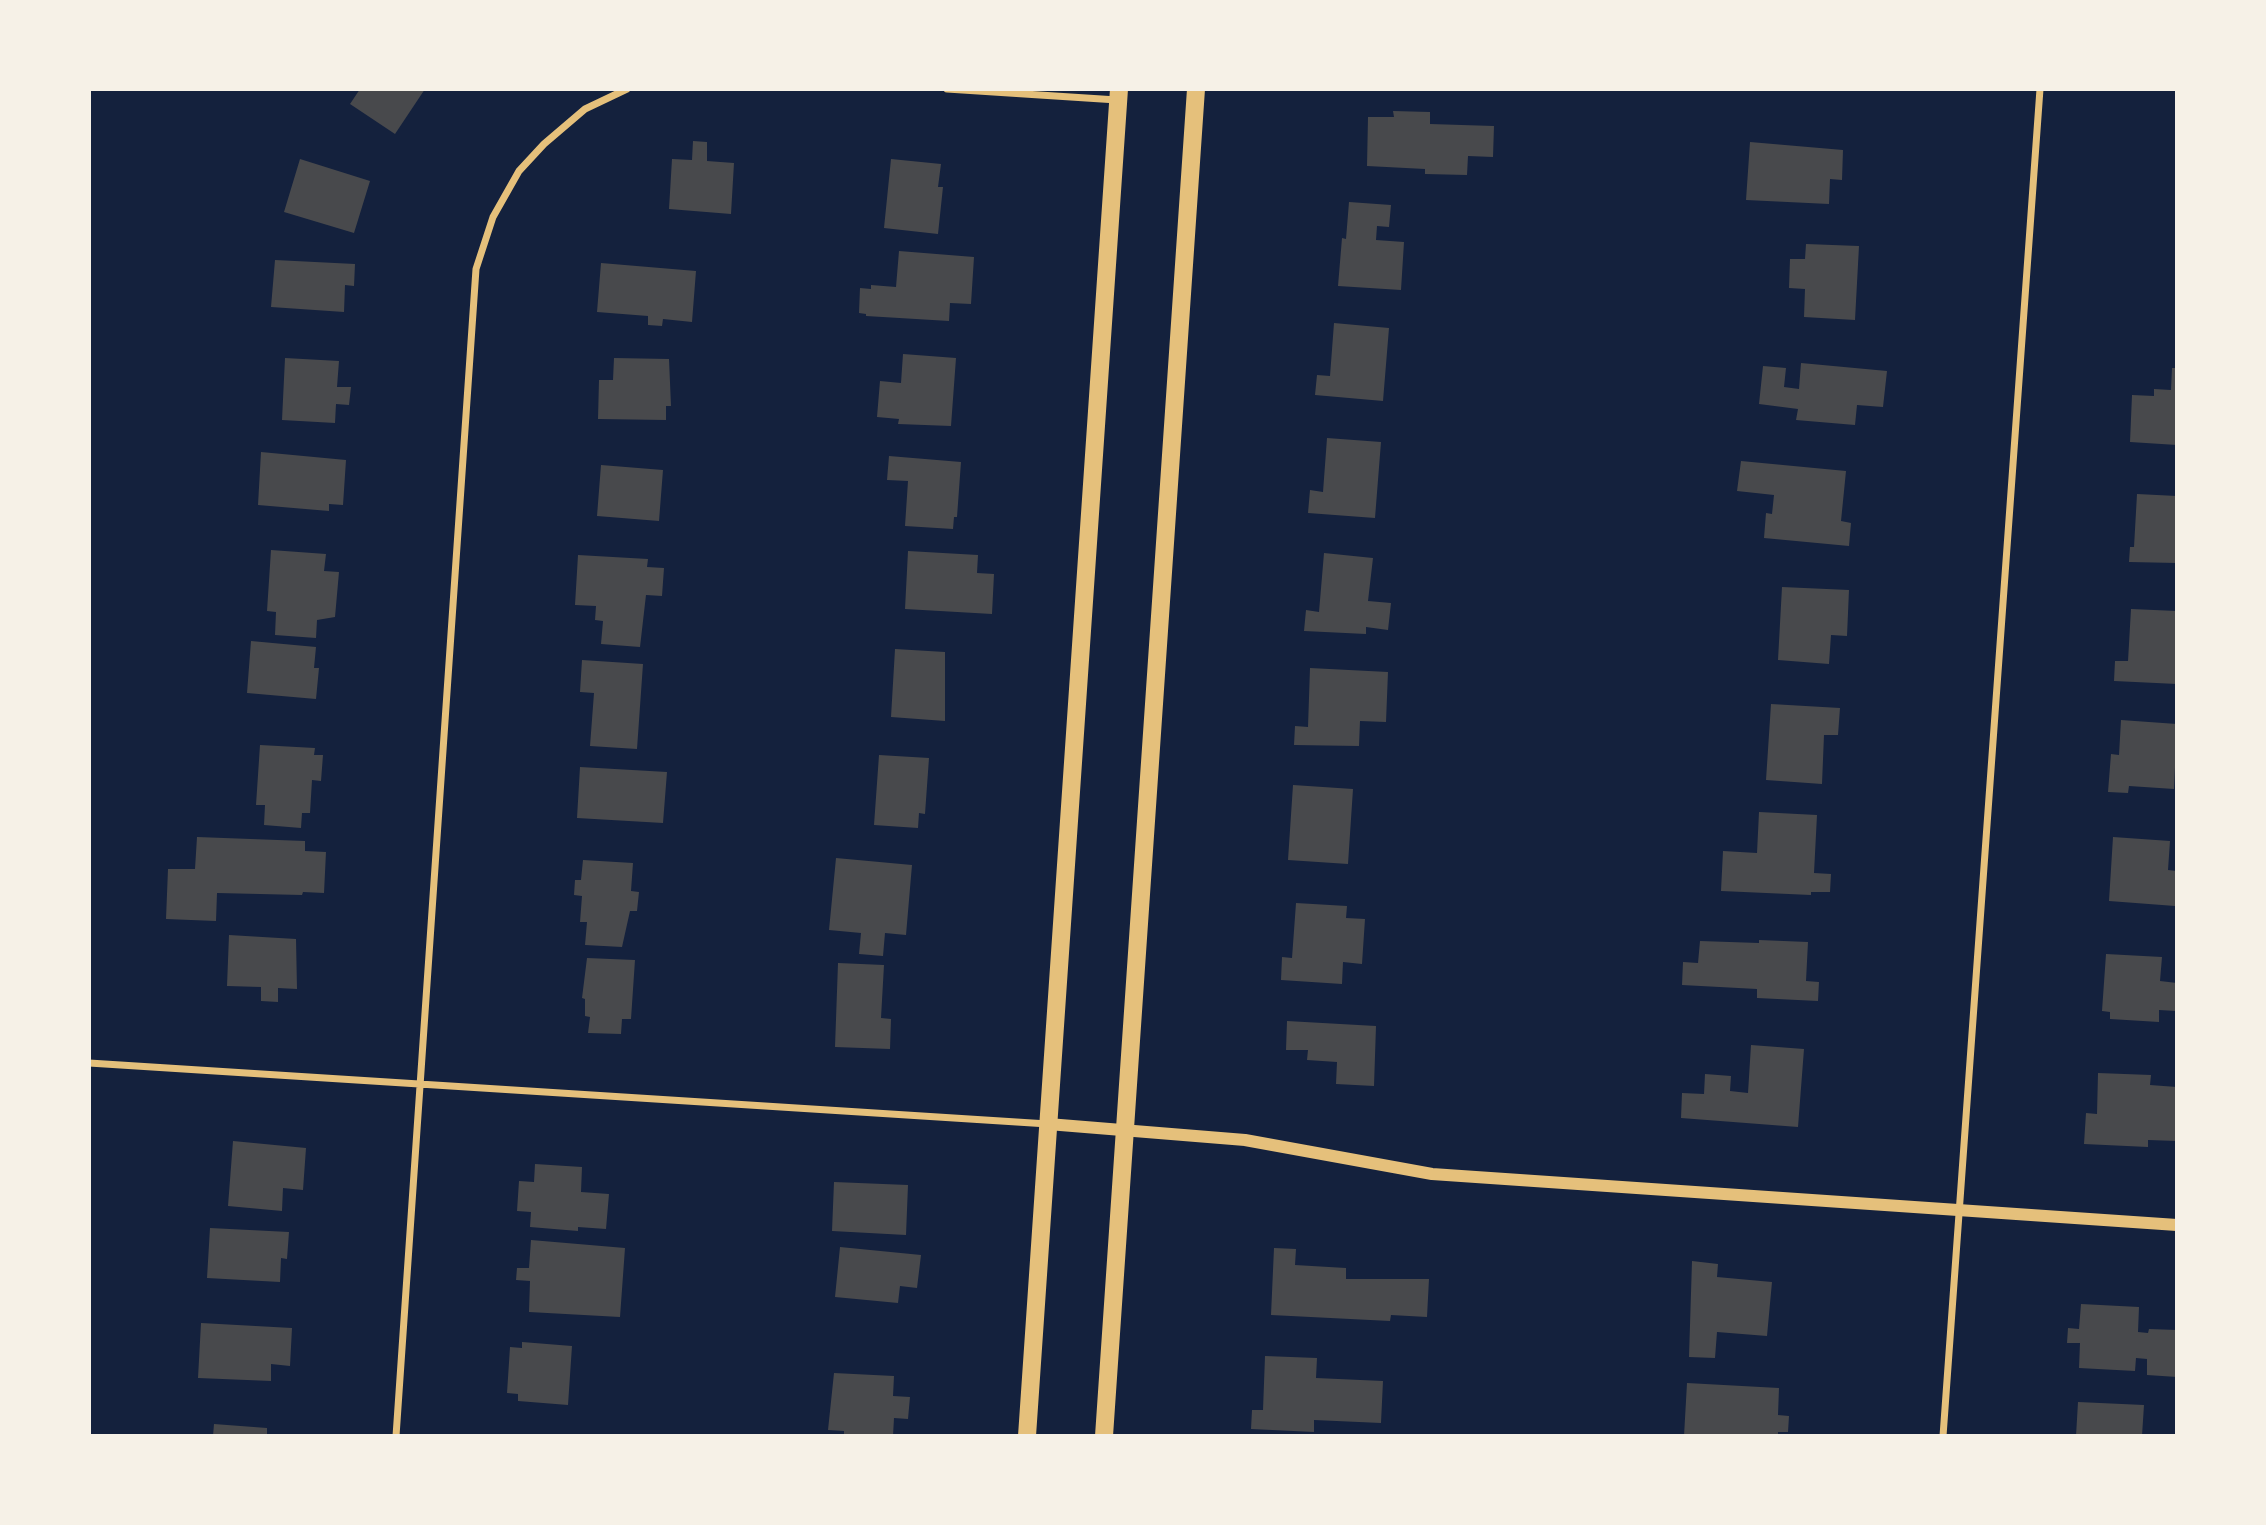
<!DOCTYPE html>
<style>
body{margin:0}
#map{position:relative;width:2266px;height:1525px;overflow:hidden;background:#14213d;font-family:Ubuntu,sans-serif}
canvas{display:block}
.frame{position:absolute;inset:0;border:91px solid #f6f1e7;pointer-events:none}
</style>
<div id="map">
<canvas width="2266" height="1525"></canvas>
<div class="frame"></div>
</div>
<script>
const g = document.querySelector('canvas').getContext('2d');
g.lineJoin = 'round';
function paint(path, color) {
  g.fillStyle = color;
  g.fill(path, 'evenodd');
}
function poly(rows) {
  const path = new Path2D();
  for (const r of rows) {
    path.moveTo(r[0], r[1]);
    for (let i = 2; i < r.length; i += 2) path.lineTo(r[i], r[i + 1]);
  }
  return path;
}
function strokePath(path, color, width, dash) {
  g.strokeStyle = color;
  g.lineWidth = width;
  g.lineCap = dash ? 'butt' : 'round';
  g.setLineDash(dash || []);
  g.stroke(path);
}
const building = poly([
 [360,89,425,89,395,134,350,104],
 [1393,111,1430,112,1430,124,1494,126,1493,157,1468,156,1467,175,1425,174,1425,169,1367,166,1368,117,1394,117],
 [693,141,707,142,707,161,734,163,731,214,669,209,672,159,692,160],
 [1750,142,1843,150,1842,180,1830,179,1829,204,1746,200],
 [300,159,370,181,354,233,284,212],
 [891,159,941,164,938,187,943,187,938,234,884,228],
 [1349,202,1391,205,1389,227,1377,226,1376,240,1404,242,1401,290,1338,286,1342,238,1346,239],
 [1806,244,1859,246,1855,320,1804,317,1805,289,1789,288,1790,259,1805,259],
 [899,251,974,257,971,304,950,303,949,321,866,316,866,314,859,313,860,288,871,289,871,285,896,287],
 [275,260,355,264,354,286,345,285,344,312,271,307],
 [601,263,696,271,692,322,663,319,662,326,648,325,648,316,597,312],
 [1334,323,1389,328,1383,401,1315,395,1317,375,1330,376],
 [903,354,956,358,951,426,898,424,899,419,877,417,880,381,901,383],
 [285,358,339,361,337,387,351,387,349,405,336,404,335,423,282,420],
 [614,358,669,359,671,406,666,406,666,420,598,419,599,380,613,380],
 [1801,363,1887,371,1883,407,1857,405,1855,425,1796,420,1798,409,1759,404,1763,366,1786,368,1784,387,1799,389],
 [2172,368,2177,368,2177,445,2130,442,2132,395,2154,396,2154,389,2171,390],
 [1327,438,1381,442,1375,518,1308,513,1310,490,1323,492],
 [261,452,346,460,343,505,329,504,329,511,258,505],
 [889,456,961,462,957,517,954,517,953,529,905,526,908,481,887,480],
 [1741,461,1846,471,1841,521,1851,523,1849,546,1764,538,1766,513,1772,514,1774,495,1737,491],
 [601,465,663,470,659,521,597,516],
 [2137,494,2177,496,2177,563,2129,562,2130,547,2134,547],
 [271,550,326,554,324,571,339,572,335,617,317,620,316,638,275,635,276,612,267,611],
 [908,551,978,555,977,573,994,574,992,614,905,609],
 [1324,553,1373,558,1368,601,1391,603,1388,630,1366,627,1366,634,1304,631,1306,610,1319,612],
 [578,555,648,559,647,567,664,568,662,596,646,595,640,647,601,644,603,621,595,620,596,606,575,605],
 [1782,587,1849,590,1847,636,1831,635,1829,664,1778,660],
 [2131,609,2177,611,2177,684,2114,681,2115,661,2128,661],
 [251,641,316,647,314,668,319,668,316,699,247,693],
 [895,649,945,652,945,721,891,717],
 [582,660,643,664,637,749,590,746,594,693,580,692],
 [1310,668,1388,672,1386,722,1360,721,1359,746,1294,745,1295,726,1308,727],
 [1771,704,1840,708,1838,735,1824,735,1822,784,1766,780],
 [2121,720,2177,724,2174,789,2129,786,2128,793,2108,792,2111,754,2119,755],
 [260,745,315,748,314,755,323,755,321,781,312,780,310,813,302,813,301,828,264,825,265,805,256,805],
 [879,755,929,758,925,814,919,813,918,828,874,825],
 [580,767,667,772,663,823,577,818],
 [1293,785,1353,789,1348,864,1288,860],
 [1759,812,1817,815,1814,873,1831,874,1830,892,1811,892,1811,895,1721,891,1723,851,1757,853],
 [197,837,305,841,305,851,326,852,324,893,303,892,302,895,217,893,216,921,166,919,168,869,195,869],
 [2113,837,2170,841,2168,870,2177,871,2175,906,2109,901],
 [836,858,912,865,906,935,885,933,883,956,859,954,861,933,829,930],
 [583,860,633,863,631,891,639,892,637,911,630,911,622,947,585,945,587,922,580,922,582,896,574,895,575,880,581,880],
 [1296,903,1347,906,1346,918,1365,919,1362,964,1343,962,1342,984,1281,980,1282,957,1292,958],
 [229,935,296,939,297,989,278,988,278,1002,261,1001,261,987,227,986],
 [1759,940,1808,942,1806,981,1819,982,1818,1001,1757,998,1757,989,1682,985,1683,962,1698,963,1700,941,1759,943],
 [2106,954,2162,957,2160,981,2177,983,2176,1011,2159,1010,2159,1022,2110,1019,2110,1012,2102,1011],
 [587,958,635,960,631,1019,622,1019,621,1034,588,1033,590,1017,585,1016,585,999,582,998],
 [838,963,884,965,881,1018,891,1019,890,1049,835,1047],
 [1287,1021,1376,1026,1374,1086,1336,1084,1337,1062,1307,1060,1308,1050,1286,1050],
 [1751,1045,1804,1049,1798,1127,1681,1118,1682,1093,1704,1094,1705,1074,1731,1076,1730,1091,1748,1093],
 [2098,1073,2151,1075,2150,1085,2177,1087,2177,1141,2148,1140,2148,1147,2084,1144,2086,1113,2097,1114],
 [233,1141,306,1148,303,1190,283,1188,282,1211,228,1206],
 [535,1164,582,1167,581,1192,609,1194,606,1229,578,1227,578,1231,530,1227,531,1212,517,1211,519,1181,534,1182],
 [834,1182,908,1185,906,1235,832,1231],
 [210,1228,289,1232,287,1259,281,1258,280,1282,207,1278],
 [531,1240,625,1248,620,1317,529,1312,530,1281,516,1280,517,1268,529,1268],
 [840,1247,921,1255,917,1288,900,1286,898,1303,835,1297],
 [1274,1248,1296,1249,1295,1265,1346,1268,1346,1279,1429,1279,1427,1317,1391,1315,1390,1321,1271,1315],
 [1692,1261,1718,1264,1717,1277,1772,1282,1767,1336,1717,1332,1715,1358,1689,1357],
 [2081,1304,2139,1307,2138,1332,2148,1333,2149,1329,2177,1330,2177,1377,2147,1375,2147,1359,2136,1358,2135,1371,2079,1368,2080,1343,2067,1343,2068,1328,2079,1329],
 [201,1323,292,1328,290,1366,271,1364,271,1381,198,1378],
 [522,1342,572,1346,568,1405,518,1401,518,1394,507,1393,510,1347,522,1348],
 [1265,1356,1317,1358,1316,1378,1383,1381,1381,1423,1314,1420,1314,1432,1251,1429,1252,1410,1263,1410],
 [834,1373,894,1376,893,1396,910,1397,908,1419,894,1418,893,1436,844,1436,844,1431,828,1430],
 [1687,1383,1779,1388,1778,1415,1789,1416,1788,1432,1778,1432,1778,1436,1684,1436],
 [2078,1402,2144,1405,2142,1436,2076,1436],
 [214,1424,267,1428,267,1436,213,1436]
]);
const minor = poly([
 [947,89,1117,100],
 [89,1063,1048,1124],
 [396,1436,476,269,493,217,519,171,544,144,585,109,627,89],
 [1943,1436,2040,89]
]);
const tertiary = poly([
 [1048,1124,1245,1140,1432,1174,2177,1225]
]);
const primary = poly([
 [1027,1436,1119,89],
 [1104,1436,1196,89]
]);
paint(building, '#48494c');
strokePath(minor, '#e5c07b', 7);
strokePath(tertiary, '#e5c07b', 12);
strokePath(primary, '#e5c07b', 18);
</script>
